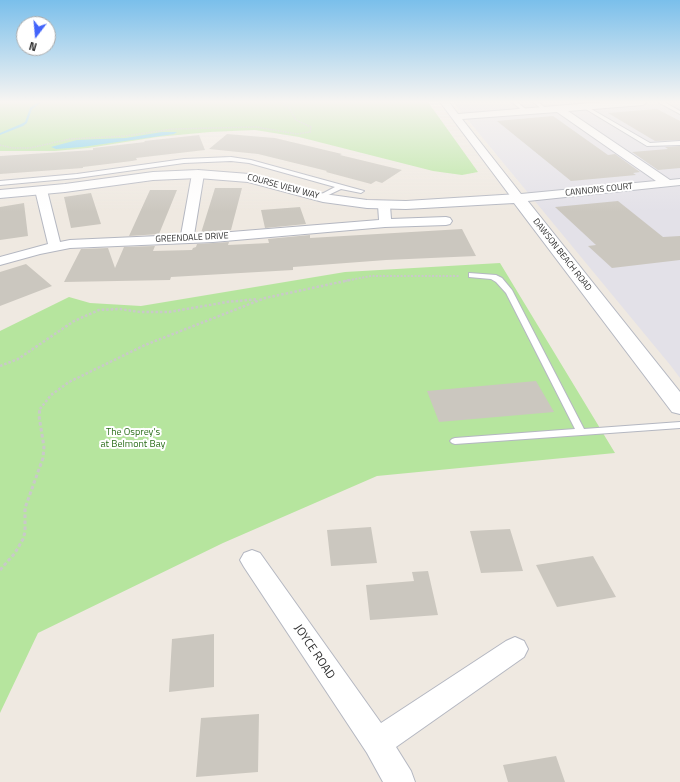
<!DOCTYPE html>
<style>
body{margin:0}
#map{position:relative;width:680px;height:782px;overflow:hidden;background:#efe9e1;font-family:"Titillium Web",sans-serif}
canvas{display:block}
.north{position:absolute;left:16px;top:16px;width:40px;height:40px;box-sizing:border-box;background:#fff;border:1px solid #ababab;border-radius:50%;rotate:196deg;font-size:11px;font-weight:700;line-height:16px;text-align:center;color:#2e2e2e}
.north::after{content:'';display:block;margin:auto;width:14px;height:18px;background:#4264fb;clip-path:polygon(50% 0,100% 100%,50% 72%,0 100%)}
</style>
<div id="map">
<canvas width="680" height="782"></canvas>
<div class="north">N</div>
</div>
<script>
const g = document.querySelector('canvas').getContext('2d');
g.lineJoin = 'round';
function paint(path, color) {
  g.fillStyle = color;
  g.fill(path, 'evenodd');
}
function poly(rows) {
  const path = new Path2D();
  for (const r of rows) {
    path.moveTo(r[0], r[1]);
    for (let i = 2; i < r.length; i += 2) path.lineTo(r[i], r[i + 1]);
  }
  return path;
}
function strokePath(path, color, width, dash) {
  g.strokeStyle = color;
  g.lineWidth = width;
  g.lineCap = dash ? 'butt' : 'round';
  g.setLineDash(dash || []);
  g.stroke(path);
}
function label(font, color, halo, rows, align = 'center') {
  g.font = font + ' "Titillium Web",sans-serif';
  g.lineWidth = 4;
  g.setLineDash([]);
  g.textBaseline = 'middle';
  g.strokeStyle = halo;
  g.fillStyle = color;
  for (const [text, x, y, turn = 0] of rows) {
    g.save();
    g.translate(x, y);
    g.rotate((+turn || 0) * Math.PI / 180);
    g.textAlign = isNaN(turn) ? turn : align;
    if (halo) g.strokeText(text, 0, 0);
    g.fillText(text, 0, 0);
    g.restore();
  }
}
const industrial = poly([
 [453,102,680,102,680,378,671,366]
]);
const green = poly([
 [0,102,428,102,478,172,462,175,433,171,299,137,255,130,210,132,157,137,88,148,55,151,0,151],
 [500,263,615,453,377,476,223,543,38,633,0,713,0,331,69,297,90,303,141,306,345,272]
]);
const water = poly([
 [162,132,177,132,174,134,82,147,56,149,51,147,77,140,126,138]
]);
const stream = poly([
 [38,102,42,102,32,109,27,123,23,126,0,135,0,133,21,124,25,122,30,108,38,102]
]);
const building = poly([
 [657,109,680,121,680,140,655,141,608,113],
 [553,116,608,155,615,154,640,172,633,173,636,175,571,181,497,121],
 [227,134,275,138,342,154,340,155,402,170,382,183,376,181,371,184,326,172,327,171,258,154,209,149],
 [199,135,205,150,136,158,137,160,132,161,83,167,83,168,0,174,0,156,93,150,93,148,145,142,144,141],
 [680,146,680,168,658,170,632,152,668,149,665,147],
 [215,188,242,188,231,230,201,233],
 [150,190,177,190,159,234,129,236],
 [91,193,101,224,71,228,64,197],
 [618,201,663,237,680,236,680,260,612,268,588,246,596,245,555,207],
 [24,203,28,236,0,240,0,207],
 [300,207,306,224,265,228,261,210],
 [462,229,476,256,386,260,293,267,293,270,171,277,170,280,64,282,81,249,108,248,115,268,124,247,155,246,153,251,192,250,193,248,196,247,197,244,229,242,228,245,269,243,268,239,310,235,310,238],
 [26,264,52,286,0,306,0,272],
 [536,381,554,412,439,422,427,391],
 [371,527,377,563,331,566,327,530],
 [510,529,523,571,481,573,470,531],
 [593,556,616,597,557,607,536,565],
 [428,571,438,615,370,620,366,585,414,581,412,572],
 [214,634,214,687,169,692,172,639],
 [259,714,258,772,196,777,201,718],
 [556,756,565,782,508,782,503,765]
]);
const pathFar3 = poly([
 [0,145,12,148,30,148,70,139,125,136,173,129,256,127,297,134,310,132,311,127,296,120,288,106,278,102]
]);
const pathFar2 = poly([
 [345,281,371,276,460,276]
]);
const pathFar1 = poly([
 [0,366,18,359,74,321,99,310,120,309,140,312,169,312,227,302,258,299],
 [40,409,51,395,69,382,145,345,265,298,350,280]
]);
const path = poly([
 [0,570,15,553,23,539,25,532,25,508,43,458,44,447,39,416,40,408]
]);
const lane = poly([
 [512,102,517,102,528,111,524,112,512,102],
 [533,102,538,102,548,110,544,111,533,102],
 [658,102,664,102,680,111,680,114,658,102],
 [586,106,650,143,680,141,680,145,647,146,584,108,586,106],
 [231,157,251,160,364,191,361,193,341,189,320,199,318,198,318,196,335,187,249,163,231,161,184,163,77,178,0,185,0,181,77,174,184,159,231,157],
 [469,273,496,275,502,278,512,290,584,429,680,422,680,428,455,444,452,443,450,441,452,439,455,438,575,429,506,293,496,282,491,279,469,277,469,273]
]);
const street = poly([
 [440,102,449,102,458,114,604,102,647,102,643,105,568,111,670,180,680,179,680,185,518,202,514,201,440,102],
 [557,112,656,181,521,194,462,119,557,112],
 [198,171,204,174,194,235,379,220,378,205,380,202,384,201,388,202,390,205,391,219,446,217,450,218,452,221,450,224,446,225,385,227,213,242,70,248,40,254,0,265,0,257,48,244,35,190,37,188,41,187,45,188,47,190,60,242,70,240,181,235,192,174,198,171],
 [252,550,260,553,381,723,506,641,515,637,524,641,528,649,524,657,396,747,411,771,415,782,383,782,367,753,244,567,240,560,244,553,252,550]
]);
const secondary = poly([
 [198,170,249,174,324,194,367,200,406,201,518,194,523,195,680,392,680,414,672,412,514,203,406,209,367,208,323,202,248,182,198,178,153,180,65,192,0,198,0,190,65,184,153,172,198,170]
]);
const farStreetnames = [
 ["COURSE VIEW WAY",283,187,15],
 ["CANNONS COURT",599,190,-6],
 ["GREENDALE DRIVE",192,238,-3],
 ["DAWSON BEACH ROAD",562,255,52]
];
const parkNames = [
 ["The Osprey's",133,433],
 ["at Belmont Bay",133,445]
];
const nearStreetnames = [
 ["JOYCE ROAD",314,652,56]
];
paint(industrial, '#e3e1e8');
paint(green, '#b6e59e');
paint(water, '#75cff0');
paint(stream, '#75cff0');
paint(building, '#cbc7bf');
strokePath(lane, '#b4b7c1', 2);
strokePath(street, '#b4b7c1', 2);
strokePath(secondary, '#b4b7c1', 2);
strokePath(pathFar3, '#c9c9c9', 1.5, [1.5, 1]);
strokePath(pathFar2, '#c9c9c9', 2, [2, 1.5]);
strokePath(pathFar1, '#c9c9c9', 2.5, [2.5, 2]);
strokePath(path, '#c9c9c9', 3, [3.5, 2.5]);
paint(lane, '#fff');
paint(street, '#fff');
paint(secondary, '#fff');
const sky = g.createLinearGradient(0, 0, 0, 212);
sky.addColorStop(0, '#7abfeb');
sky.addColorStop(0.48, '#f8f5f2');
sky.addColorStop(1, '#f8f5f200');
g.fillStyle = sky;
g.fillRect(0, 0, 680, 212);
label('9px', '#2e2e2e', '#fff', farStreetnames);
label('10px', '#2c6e1b', '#fff', parkNames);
label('12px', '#2e2e2e', '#fff', nearStreetnames);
</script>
